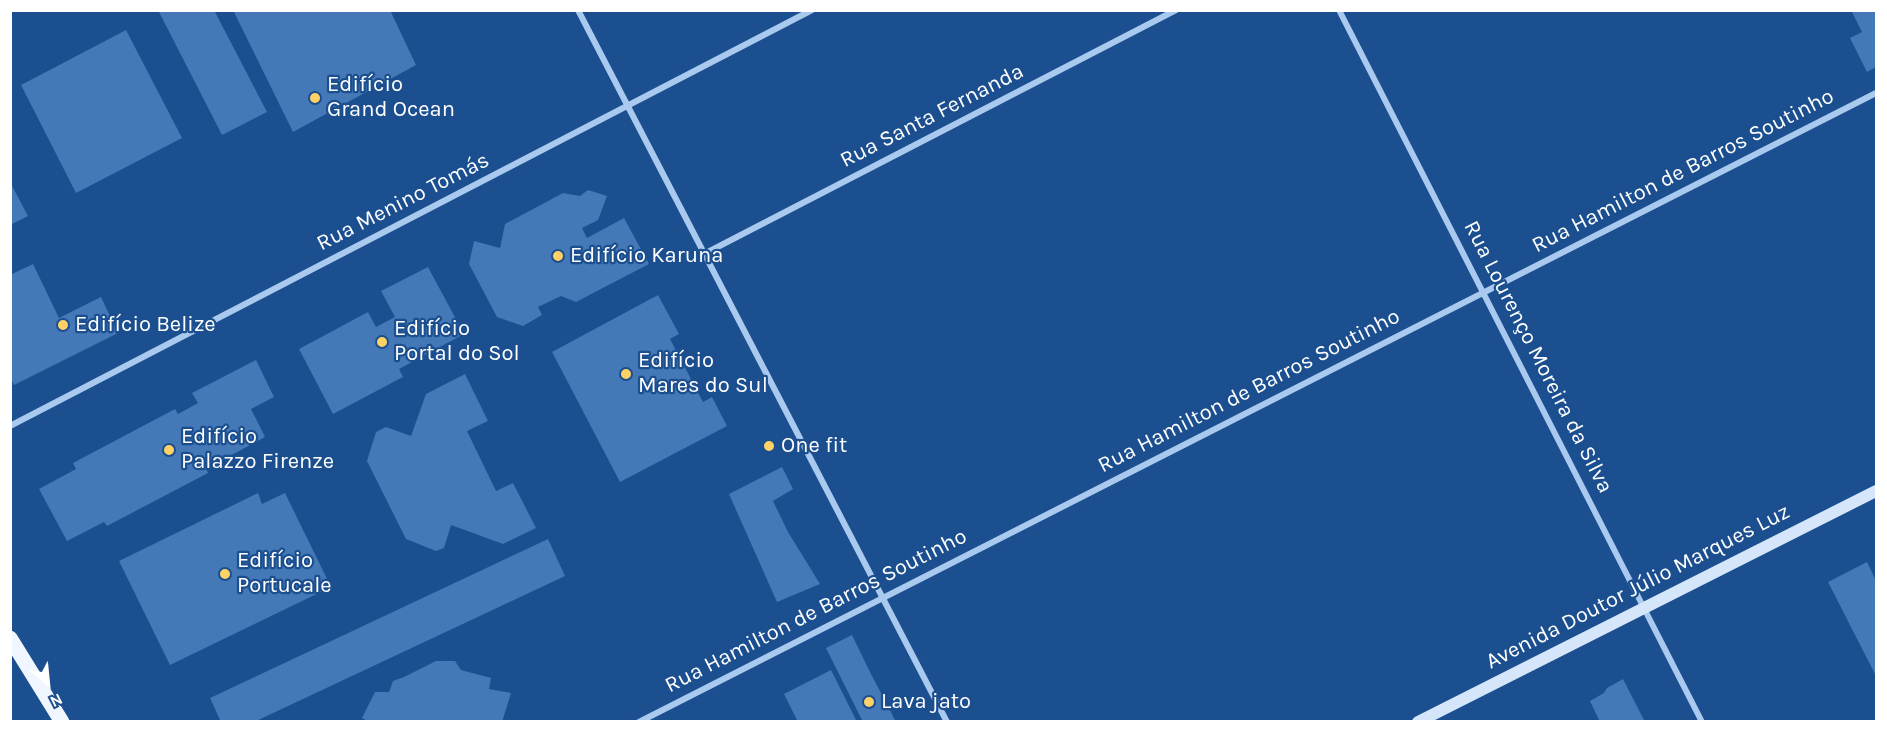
<!DOCTYPE html>
<meta charset="utf-8">
<style>
body{margin:0}
#map{position:relative;width:1887px;height:732px;overflow:hidden;background:#1b4f8f;font-family:Karla,sans-serif}
canvas{display:block}
.frame{position:absolute;inset:0;border:12px solid #fff;pointer-events:none}
.north{position:absolute;left:18px;top:654px;width:60px;height:60px;-webkit-text-stroke:4px #1b4f8f;paint-order:stroke;rotate:153deg;font-size:16px;font-weight:700;line-height:24px;text-align:center;color:#fff}
.north::after{content:'';display:block;margin:auto;width:21px;height:27px;background:#fff;clip-path:polygon(50% 0,100% 100%,50% 72%,0 100%)}
</style>
<div id="map">
<canvas width="1887" height="732"></canvas>
<div class="frame"></div>
<div class="north">N</div>
</div>
<script>
const g = document.querySelector('canvas').getContext('2d');
g.lineJoin = 'round';
function paint(path, color) {
  g.fillStyle = color;
  g.fill(path, 'evenodd');
}
function poly(rows) {
  const path = new Path2D();
  for (const r of rows) {
    path.moveTo(r[0], r[1]);
    for (let i = 2; i < r.length; i += 2) path.lineTo(r[i], r[i + 1]);
  }
  return path;
}
function strokePath(path, color, width, dash) {
  g.strokeStyle = color;
  g.lineWidth = width;
  g.lineCap = dash ? 'butt' : 'round';
  g.setLineDash(dash || []);
  g.stroke(path);
}
function label(font, color, halo, rows, align = 'center') {
  g.font = font + ' Karla,sans-serif';
  g.lineWidth = 4.5;
  g.setLineDash([]);
  g.textBaseline = 'middle';
  g.strokeStyle = halo;
  g.fillStyle = color;
  for (const [text, x, y, turn = 0] of rows) {
    g.save();
    g.translate(x, y);
    g.rotate((+turn || 0) * Math.PI / 180);
    g.textAlign = isNaN(turn) ? turn : align;
    if (halo) g.strokeText(text, 0, 0);
    g.fillText(text, 0, 0);
    g.restore();
  }
}
const building = poly([
 [158,10,214,10,267,112,222,135],
 [233,10,390,10,416,65,293,132],
 [1851,10,1876,10,1876,67,1867,72,1850,38,1862,32],
 [126,30,182,138,76,193,21,85],
 [10,182,28,216,10,225],
 [588,190,607,196,598,220,582,228,587,238,624,218,649,264,576,302,561,296,538,307,542,315,523,326,497,317,469,264,474,241,500,248,505,224,563,193,580,196],
 [33,264,59,318,101,297,118,333,14,385,10,377,10,275],
 [428,267,464,334,399,369,403,377,333,414,299,349,368,312,376,327,395,317,381,291],
 [658,295,679,334,670,339,703,402,712,397,727,426,620,482,552,352],
 [256,360,274,397,251,409,265,437,206,469,208,473,107,526,104,522,67,541,39,489,76,469,73,463,175,409,178,414,198,403,192,393],
 [465,374,488,421,467,431,496,491,513,483,536,528,503,544,451,525,444,548,436,551,406,539,367,461,376,432,386,427,411,436,426,394],
 [782,467,793,489,773,501,788,532,820,584,777,602,729,494],
 [258,493,262,504,285,493,331,587,170,665,119,561],
 [548,539,565,576,254,722,221,722,210,698],
 [1867,562,1876,581,1876,676,1828,582],
 [852,635,869,670,896,722,863,722,826,648],
 [436,661,455,661,461,670,491,678,489,689,511,693,502,722,370,722,362,718,375,692,389,692,393,681,404,677],
 [831,670,857,722,798,722,784,694],
 [1623,679,1645,722,1600,722,1590,701,1604,693,1607,688]
]);
const street = poly([
 [578,10,947,722],
 [1339,10,1702,722],
 [704,254,1176,10],
 [10,426,812,10],
 [639,722,1876,93]
]);
const secondary = poly([
 [1418,722,1876,491]
]);
const primary = poly([
 [10,638,62,722]
]);
const markers = [
 [315,98,6,"#ffd166"],
 [558,256,6,"#ffd166"],
 [63,325,6,"#ffd166"],
 [382,342,6,"#ffd166"],
 [626,374,6,"#ffd166"],
 [769,446,6,"#ffd166"],
 [169,450,6,"#ffd166"],
 [225,574,6,"#ffd166"],
 [869,702,6,"#ffd166"]
];
const poiNames = [
 ["Edifício",327,85],
 ["Grand Ocean",327,110],
 ["Edifício Karuna",570,256],
 ["Edifício Belize",75,325],
 ["Edifício",394,329],
 ["Portal do Sol",394,354],
 ["Edifício",638,361],
 ["Mares do Sul",638,386],
 ["Edifício",181,437],
 ["Palazzo Firenze",181,462],
 ["One fit",781,446],
 ["Edifício",237,561],
 ["Portucale",237,586],
 ["Lava jato",881,702]
];
const streetNames = [
 ["Rua Santa Fernanda",932,116,-27],
 ["Rua Hamilton de Barros Soutinho",1683,171,-27],
 ["Rua Menino Tomás",403,202,-27],
 ["Rua Lourenço Moreira da Silva",1538,357,63],
 ["Rua Hamilton de Barros Soutinho",1249,391,-27],
 ["Avenida Doutor Júlio Marques Luz",1638,587,-27],
 ["Rua Hamilton de Barros Soutinho",816,611,-27]
];
paint(building, '#4478b7');
strokePath(street, '#a9c9ee', 6);
strokePath(secondary, '#d6e6fa', 12);
strokePath(primary, '#f0f6ff', 15);
for (const [x, y, r, color] of markers) {
  const dot = new Path2D();
  dot.arc(x, y, r, 0, 2 * Math.PI);
  g.fillStyle = color;
  g.fill(dot);
  strokePath(dot, '#1b4f8f', 2);
}
label('22px', '#fff', '#1b4f8f', poiNames, 'left');
label('22px', '#fff', '#1b4f8f', streetNames);
</script>
